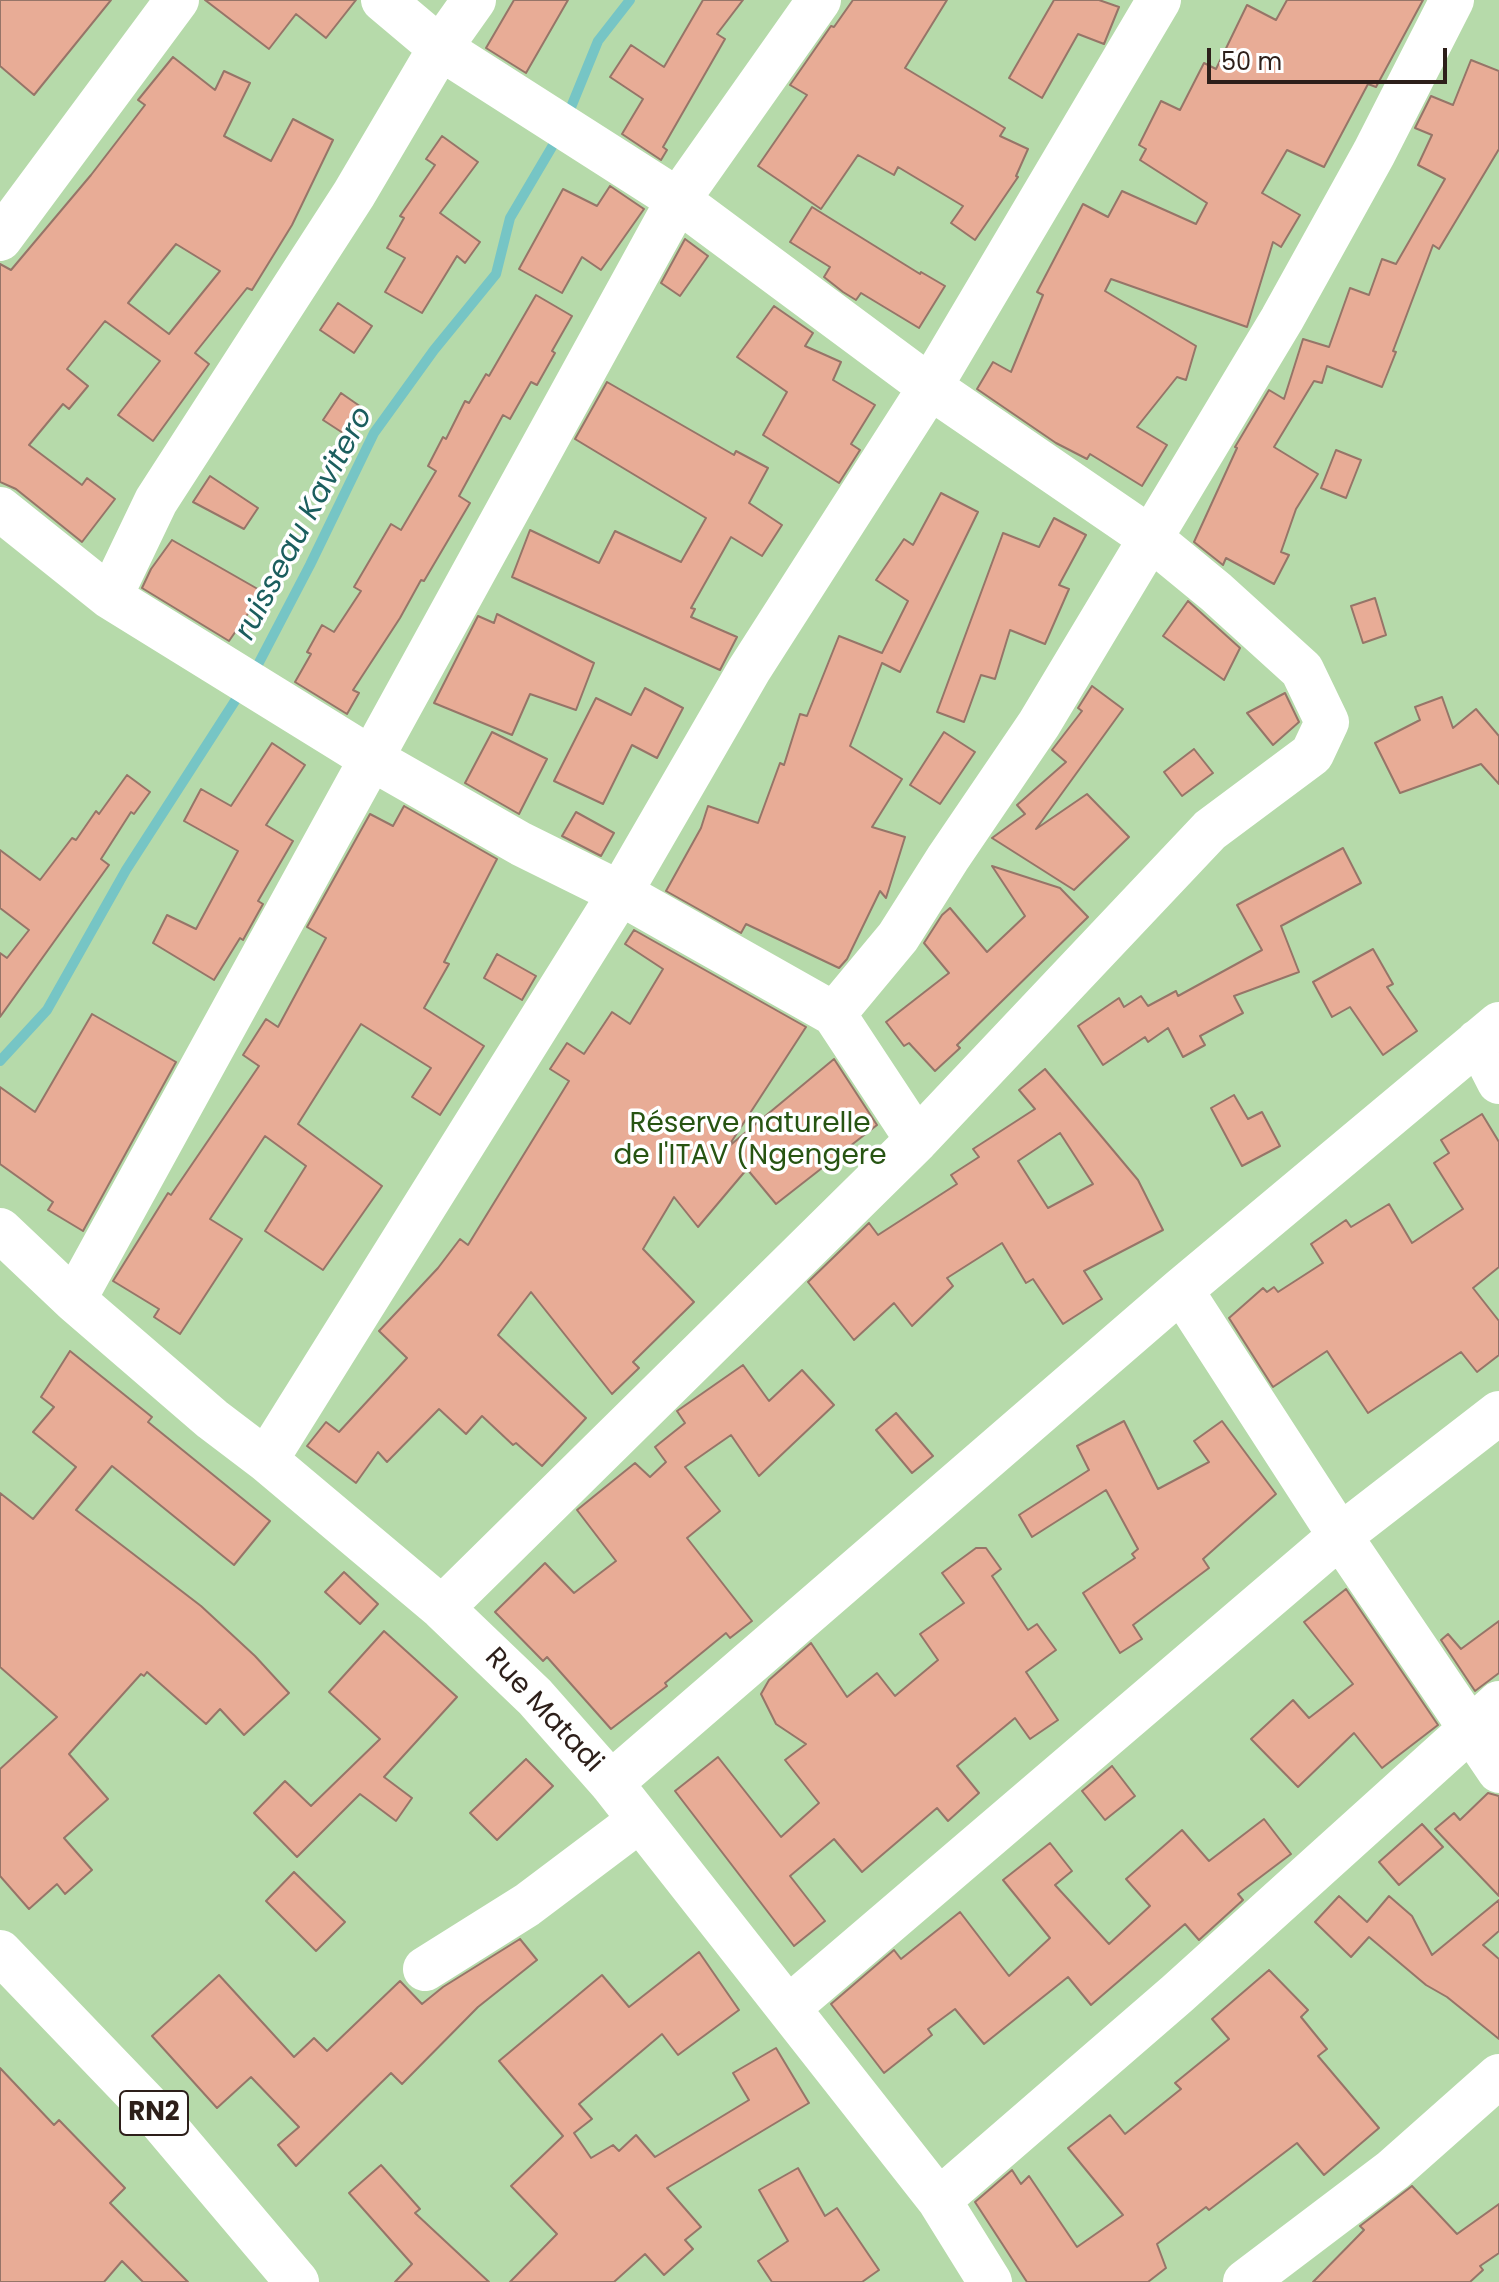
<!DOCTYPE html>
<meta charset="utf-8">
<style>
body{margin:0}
#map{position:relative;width:1499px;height:2282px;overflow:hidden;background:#fae3db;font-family:Poppins,sans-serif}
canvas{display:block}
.scale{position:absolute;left:1207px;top:48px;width:240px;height:36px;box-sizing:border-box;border:4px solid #2d1f1a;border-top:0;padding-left:10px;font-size:24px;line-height:28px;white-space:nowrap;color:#2d1f1a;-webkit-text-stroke:6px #fff;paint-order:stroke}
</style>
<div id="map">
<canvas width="1499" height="2282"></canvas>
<div class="scale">50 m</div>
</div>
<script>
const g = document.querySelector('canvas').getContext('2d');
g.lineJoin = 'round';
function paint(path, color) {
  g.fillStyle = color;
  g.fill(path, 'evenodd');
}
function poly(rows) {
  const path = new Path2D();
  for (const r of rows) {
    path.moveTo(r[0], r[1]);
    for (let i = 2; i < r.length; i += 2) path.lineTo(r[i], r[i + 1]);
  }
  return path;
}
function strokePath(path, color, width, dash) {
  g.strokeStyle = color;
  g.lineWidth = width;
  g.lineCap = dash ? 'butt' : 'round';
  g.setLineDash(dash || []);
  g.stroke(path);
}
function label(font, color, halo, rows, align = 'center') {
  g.font = font + ' Poppins,sans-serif';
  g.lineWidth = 7;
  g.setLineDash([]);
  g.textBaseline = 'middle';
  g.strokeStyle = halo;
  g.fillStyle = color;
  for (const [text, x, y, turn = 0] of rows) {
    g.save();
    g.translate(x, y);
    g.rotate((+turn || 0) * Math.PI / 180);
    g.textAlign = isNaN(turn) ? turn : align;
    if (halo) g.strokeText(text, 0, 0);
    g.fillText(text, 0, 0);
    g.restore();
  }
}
const green = poly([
 [0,0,1499,0,1499,2282,0,2282]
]);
const stream = poly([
 [567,117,598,41,630,0],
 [253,674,310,565,374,433,434,350,496,274,510,218,559,135],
 [0,1061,47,1010,126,870,242,690]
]);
const building = poly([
 [0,0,111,0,34,95,0,66,0,0],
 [205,0,356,0,326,38,296,14,269,49,205,0],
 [514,0,568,0,526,73,486,48,514,0],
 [703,0,743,0,717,34,725,39,663,147,667,150,661,160,622,134,643,99,610,77,631,45,664,67,703,0],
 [853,0,947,0,905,68,1005,128,1000,136,1028,149,1016,176,1018,177,975,240,951,223,963,206,898,167,894,175,858,155,821,209,758,166,807,95,790,85,831,26,834,27,853,0],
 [1054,0,1099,0,1119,7,1104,44,1078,34,1042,98,1009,78,1054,0],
 [1287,0,1423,0,1376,87,1368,84,1324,167,1287,150,1262,193,1300,215,1281,247,1273,242,1247,327,1111,279,1105,291,1196,346,1186,380,1177,377,1137,427,1167,445,1142,486,1090,454,1087,459,1056,443,977,389,993,362,1011,372,1043,295,1037,292,1083,204,1108,217,1122,191,1196,224,1207,203,1140,160,1146,149,1139,145,1161,101,1180,110,1204,63,1216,69,1247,5,1276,20,1287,0],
 [173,57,215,90,224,71,250,83,224,136,271,161,293,119,333,140,292,225,252,290,247,288,195,353,209,364,153,441,118,415,160,361,105,321,67,369,88,386,69,409,63,404,29,445,82,485,87,478,115,499,82,542,16,489,0,482,0,264,11,270,91,175,145,105,138,100,173,57],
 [176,244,220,271,169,334,128,303,176,244],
 [1471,60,1499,71,1499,149,1439,249,1433,245,1393,351,1396,352,1382,387,1327,366,1322,383,1314,381,1274,447,1318,474,1296,509,1281,552,1289,555,1274,584,1226,558,1223,565,1194,542,1237,448,1235,447,1269,390,1284,399,1303,339,1329,347,1350,288,1369,295,1382,259,1396,264,1445,179,1418,165,1432,135,1415,128,1431,96,1453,105,1471,60],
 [442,136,478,162,440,213,480,242,465,263,457,256,422,313,385,292,405,258,387,248,404,218,400,216,435,165,426,159,442,136],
 [610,186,644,209,601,270,582,257,562,293,519,269,563,189,597,206,610,186],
 [812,207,920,274,921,272,945,286,919,328,861,293,856,300,843,292,824,277,830,267,790,242,812,207],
 [685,239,708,256,680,296,661,283,685,239],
 [536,295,572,316,552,351,555,353,537,385,531,382,510,419,503,415,459,496,470,503,424,581,421,580,400,618,353,690,359,693,347,714,295,682,311,654,307,652,322,625,334,632,361,591,354,587,391,524,401,530,436,471,428,466,443,437,446,439,465,401,469,403,486,374,489,376,536,295],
 [338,303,372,326,354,353,320,330,338,303],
 [774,306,813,333,805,346,841,362,833,380,875,405,851,444,860,450,839,483,763,435,787,392,737,357,774,306],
 [607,382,734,455,736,451,768,468,749,503,782,525,762,556,731,537,691,608,695,609,691,617,737,637,720,670,512,577,530,530,599,563,615,531,681,562,706,518,575,439,607,382],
 [341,393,364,409,346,435,323,420,341,393],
 [1336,450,1361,460,1346,498,1321,488,1336,450],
 [210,476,258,508,244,529,193,502,210,476],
 [941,493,978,512,900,672,882,663,850,746,902,779,872,827,905,837,886,898,880,891,847,959,839,968,746,924,741,933,666,891,701,828,708,806,758,823,780,763,784,765,800,714,807,716,839,636,882,653,908,601,876,580,904,539,913,545,941,493],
 [1054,518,1086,535,1059,585,1069,589,1045,644,1010,630,995,679,981,675,964,722,937,712,1003,533,1039,547,1054,518],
 [172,540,263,592,229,641,142,588,151,569,172,540],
 [1375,598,1386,635,1363,643,1351,606,1375,598],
 [1188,601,1240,648,1224,680,1163,636,1188,601],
 [497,614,594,663,576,710,530,694,512,735,434,703,478,616,494,623,497,614],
 [1092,686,1123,709,1036,829,1087,794,1129,837,1074,890,992,838,1025,814,1017,805,1066,762,1052,750,1082,711,1078,708,1092,686],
 [645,688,683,708,657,758,632,745,603,804,554,781,596,698,631,715,645,688],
 [1285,693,1299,722,1273,745,1247,713,1285,693],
 [1442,697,1453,728,1476,709,1499,736,1499,784,1481,764,1400,793,1375,743,1420,720,1415,707,1442,697],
 [492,732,547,759,519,814,465,783,492,732],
 [944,732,975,752,940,804,910,785,944,732],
 [272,743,305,765,266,825,293,841,258,901,263,904,243,940,240,938,214,980,153,943,167,915,196,929,238,851,184,821,201,789,231,806,272,743],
 [1194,749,1213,773,1182,796,1164,772,1194,749],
 [127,775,150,792,134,814,131,812,101,859,109,865,0,1017,0,953,7,958,29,930,0,908,0,850,40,880,72,838,76,840,96,811,99,814,127,775],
 [404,806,497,859,444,962,449,964,424,1008,484,1046,440,1115,412,1097,431,1068,361,1024,298,1124,382,1186,323,1270,265,1231,306,1166,265,1136,210,1219,242,1239,180,1334,154,1317,159,1309,113,1281,168,1193,171,1195,259,1066,243,1055,266,1019,278,1027,326,938,307,927,370,814,393,826,404,806],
 [576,812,614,833,601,856,562,836,576,812],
 [1343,848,1361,883,1281,926,1299,972,1234,996,1243,1013,1200,1036,1205,1045,1183,1057,1168,1028,1148,1042,1145,1037,1103,1065,1078,1026,1119,998,1124,1007,1141,996,1148,1006,1176,991,1178,996,1262,950,1237,905,1343,848],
 [992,866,1060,888,1088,917,957,1045,960,1048,935,1071,909,1043,904,1046,886,1022,949,973,924,943,942,915,950,908,987,952,1025,916,992,866],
 [634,930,806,1027,728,1147,834,1059,877,1125,776,1204,747,1169,698,1227,674,1197,643,1249,694,1302,633,1362,639,1368,612,1394,531,1292,498,1335,586,1418,542,1466,516,1443,513,1445,482,1416,466,1434,439,1409,387,1462,378,1452,356,1483,307,1446,326,1422,339,1432,407,1358,379,1331,438,1268,460,1239,468,1245,569,1081,550,1069,567,1043,584,1054,612,1012,630,1024,663,969,625,944,634,930],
 [1373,949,1393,984,1387,987,1417,1031,1383,1055,1350,1007,1332,1017,1313,982,1373,949],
 [497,954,536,976,522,1000,484,978,497,954],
 [92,1014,176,1062,83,1231,48,1210,53,1202,0,1164,0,1087,35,1112,92,1014],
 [1045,1069,1138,1180,1163,1230,1084,1271,1102,1299,1063,1324,1033,1279,1026,1283,1002,1243,947,1278,953,1286,912,1326,894,1303,854,1340,808,1282,869,1223,878,1235,957,1184,951,1175,979,1157,973,1149,1035,1109,1019,1090,1045,1069],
 [1060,1133,1093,1184,1048,1208,1018,1161,1060,1133],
 [1234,1095,1248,1119,1262,1112,1280,1146,1242,1166,1211,1108,1234,1095],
 [1482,1114,1499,1142,1499,1267,1473,1288,1499,1321,1499,1355,1477,1372,1461,1352,1368,1413,1327,1351,1273,1387,1229,1318,1263,1288,1267,1292,1274,1287,1278,1292,1323,1263,1311,1244,1346,1220,1351,1227,1389,1204,1412,1243,1463,1209,1434,1163,1449,1153,1441,1140,1482,1114],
 [70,1351,152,1417,148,1422,270,1521,234,1565,112,1466,76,1510,201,1606,255,1656,289,1693,244,1735,220,1709,206,1724,147,1672,144,1676,141,1674,69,1754,108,1799,64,1838,92,1870,65,1894,57,1884,29,1909,0,1876,0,1769,57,1717,0,1667,0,1493,33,1519,76,1467,33,1432,54,1407,41,1397,70,1351],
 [743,1365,769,1401,802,1370,834,1405,759,1476,731,1435,685,1467,720,1511,687,1538,752,1621,730,1638,726,1633,665,1683,667,1686,611,1729,547,1657,543,1661,495,1612,545,1563,574,1593,616,1561,577,1510,635,1463,650,1477,666,1462,655,1447,685,1423,677,1411,743,1365],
 [896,1413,933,1456,912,1473,876,1430,896,1413],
 [1124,1421,1158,1489,1209,1462,1194,1441,1222,1421,1276,1494,1203,1559,1209,1568,1133,1625,1142,1639,1120,1653,1083,1593,1135,1558,1132,1554,1138,1549,1106,1490,1032,1537,1019,1515,1089,1470,1077,1446,1124,1421],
 [976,1548,986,1548,1001,1569,992,1576,1028,1630,1037,1624,1056,1650,1026,1672,1058,1720,1030,1739,1015,1718,957,1766,979,1793,948,1821,937,1808,862,1872,834,1839,790,1876,825,1921,794,1946,675,1791,718,1757,781,1837,819,1803,785,1760,806,1744,776,1724,761,1694,769,1680,811,1643,847,1697,877,1673,895,1696,938,1660,920,1634,964,1603,942,1573,976,1548],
 [344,1572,378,1604,360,1624,325,1592,344,1572],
 [1346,1589,1438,1725,1382,1768,1354,1733,1298,1787,1251,1739,1293,1700,1309,1718,1353,1684,1304,1622,1346,1589],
 [1499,1621,1499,1673,1475,1691,1441,1640,1448,1634,1461,1649,1499,1621],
 [384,1631,457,1697,384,1777,412,1798,396,1821,360,1794,297,1857,254,1813,285,1781,311,1806,380,1739,329,1692,384,1631],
 [526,1759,553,1786,497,1840,470,1813,526,1759],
 [1112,1766,1135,1796,1105,1820,1082,1791,1112,1766],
 [1488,1793,1499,1796,1499,1896,1435,1829,1454,1813,1460,1820,1488,1793],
 [1264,1819,1291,1854,1238,1894,1243,1900,1199,1940,1185,1924,1091,2005,1068,1977,984,2044,955,2009,928,2029,932,2035,884,2073,831,2004,894,1950,901,1959,960,1912,1009,1976,1050,1938,1003,1880,1050,1843,1072,1871,1055,1885,1109,1944,1150,1906,1126,1879,1182,1830,1209,1861,1264,1819],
 [1422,1824,1443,1847,1399,1885,1379,1862,1422,1824],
 [294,1872,345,1922,316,1951,266,1901,294,1872],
 [1339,1896,1367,1922,1389,1896,1412,1916,1432,1955,1499,1900,1499,1931,1483,1945,1499,1959,1499,2039,1447,1997,1426,1985,1369,1937,1351,1957,1315,1922,1339,1896],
 [520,1939,537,1960,478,2007,402,2084,391,2073,296,2166,278,2145,299,2127,251,2077,217,2108,152,2036,219,1975,294,2057,314,2038,327,2051,400,1981,422,2004,443,1987,520,1939],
 [699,1952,739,2010,678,2055,662,2034,579,2104,592,2119,574,2133,591,2158,613,2145,619,2151,636,2135,655,2157,749,2100,733,2073,776,2048,809,2103,667,2188,701,2227,685,2240,693,2249,664,2275,645,2254,614,2282,510,2282,557,2234,511,2186,563,2136,499,2061,602,1975,629,2007,699,1952],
 [1269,1970,1308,2010,1301,2017,1327,2049,1318,2056,1379,2128,1324,2175,1297,2143,1209,2210,1206,2207,1157,2244,1166,2268,1148,2282,1027,2282,975,2202,1012,2170,1021,2184,1029,2176,1077,2247,1123,2215,1068,2148,1110,2115,1125,2134,1181,2089,1175,2083,1229,2039,1212,2019,1269,1970],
 [0,2068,54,2125,59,2120,125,2188,110,2203,188,2282,143,2282,122,2261,104,2282,0,2282,0,2068],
 [381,2165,420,2209,415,2213,489,2282,395,2282,412,2264,349,2193,381,2165],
 [798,2168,825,2216,837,2208,879,2270,862,2282,772,2282,758,2261,788,2241,759,2190,798,2168],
 [1412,2186,1457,2234,1499,2204,1499,2253,1480,2266,1483,2270,1470,2282,1313,2282,1364,2230,1360,2226,1412,2186]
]);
const minor = poly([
 [383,0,440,48,678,200,930,387,1149,537,1216,592,1302,670,1327,722,1312,754,1210,830,917,1140,442,1608],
 [0,239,177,0],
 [0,509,110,597,372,759,521,844,620,893,834,1014,917,1140],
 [110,597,156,501,354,194,440,48,474,0],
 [834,1014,898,937,948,858,1039,724,1282,319,1374,153,1452,0],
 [1478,1041,1499,1082],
 [0,1230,74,1300,212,1419,266,1460,442,1608,535,1697,611,1783,939,2200,990,2282],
 [1181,1290,1340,1536,1499,1771],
 [74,1300,678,200,819,0],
 [266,1460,620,893,749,670,930,387,1159,0],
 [611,1783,1181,1290,1499,1024],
 [425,1969,527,1905,640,1820],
 [788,2008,1340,1536,1499,1413],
 [939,2200,1177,1994,1499,1703],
 [1245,2282,1393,2170,1499,2076]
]);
const highway = poly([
 [0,1952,149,2107,297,2282]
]);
const shields = [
 [154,2113,68]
];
const shieldNames = [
 ["RN2",154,2113]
];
const parkNames = [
 ["Réserve naturelle",750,1125],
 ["de l'ITAV (Ngengere",750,1157]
];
const streetNames = [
 ["Rue Matadi",543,1711,47]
];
const waterNames = [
 ["ruisseau Kavitero",305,524,-62]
];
paint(green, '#b6daaa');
strokePath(stream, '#76c5c5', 10);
paint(building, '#e8ac96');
strokePath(building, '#967568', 2);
strokePath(minor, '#fff', 44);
strokePath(highway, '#fff', 44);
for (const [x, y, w] of shields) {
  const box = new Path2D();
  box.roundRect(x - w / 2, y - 22, w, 44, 6);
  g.fillStyle = '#fff';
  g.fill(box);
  strokePath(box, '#2d1f1a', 2);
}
label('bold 26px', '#2d1f1a', null, shieldNames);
label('28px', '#275412', '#fff', parkNames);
label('28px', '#2d1f1a', '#fff', streetNames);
label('italic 30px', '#1b5e5e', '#fff', waterNames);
</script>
